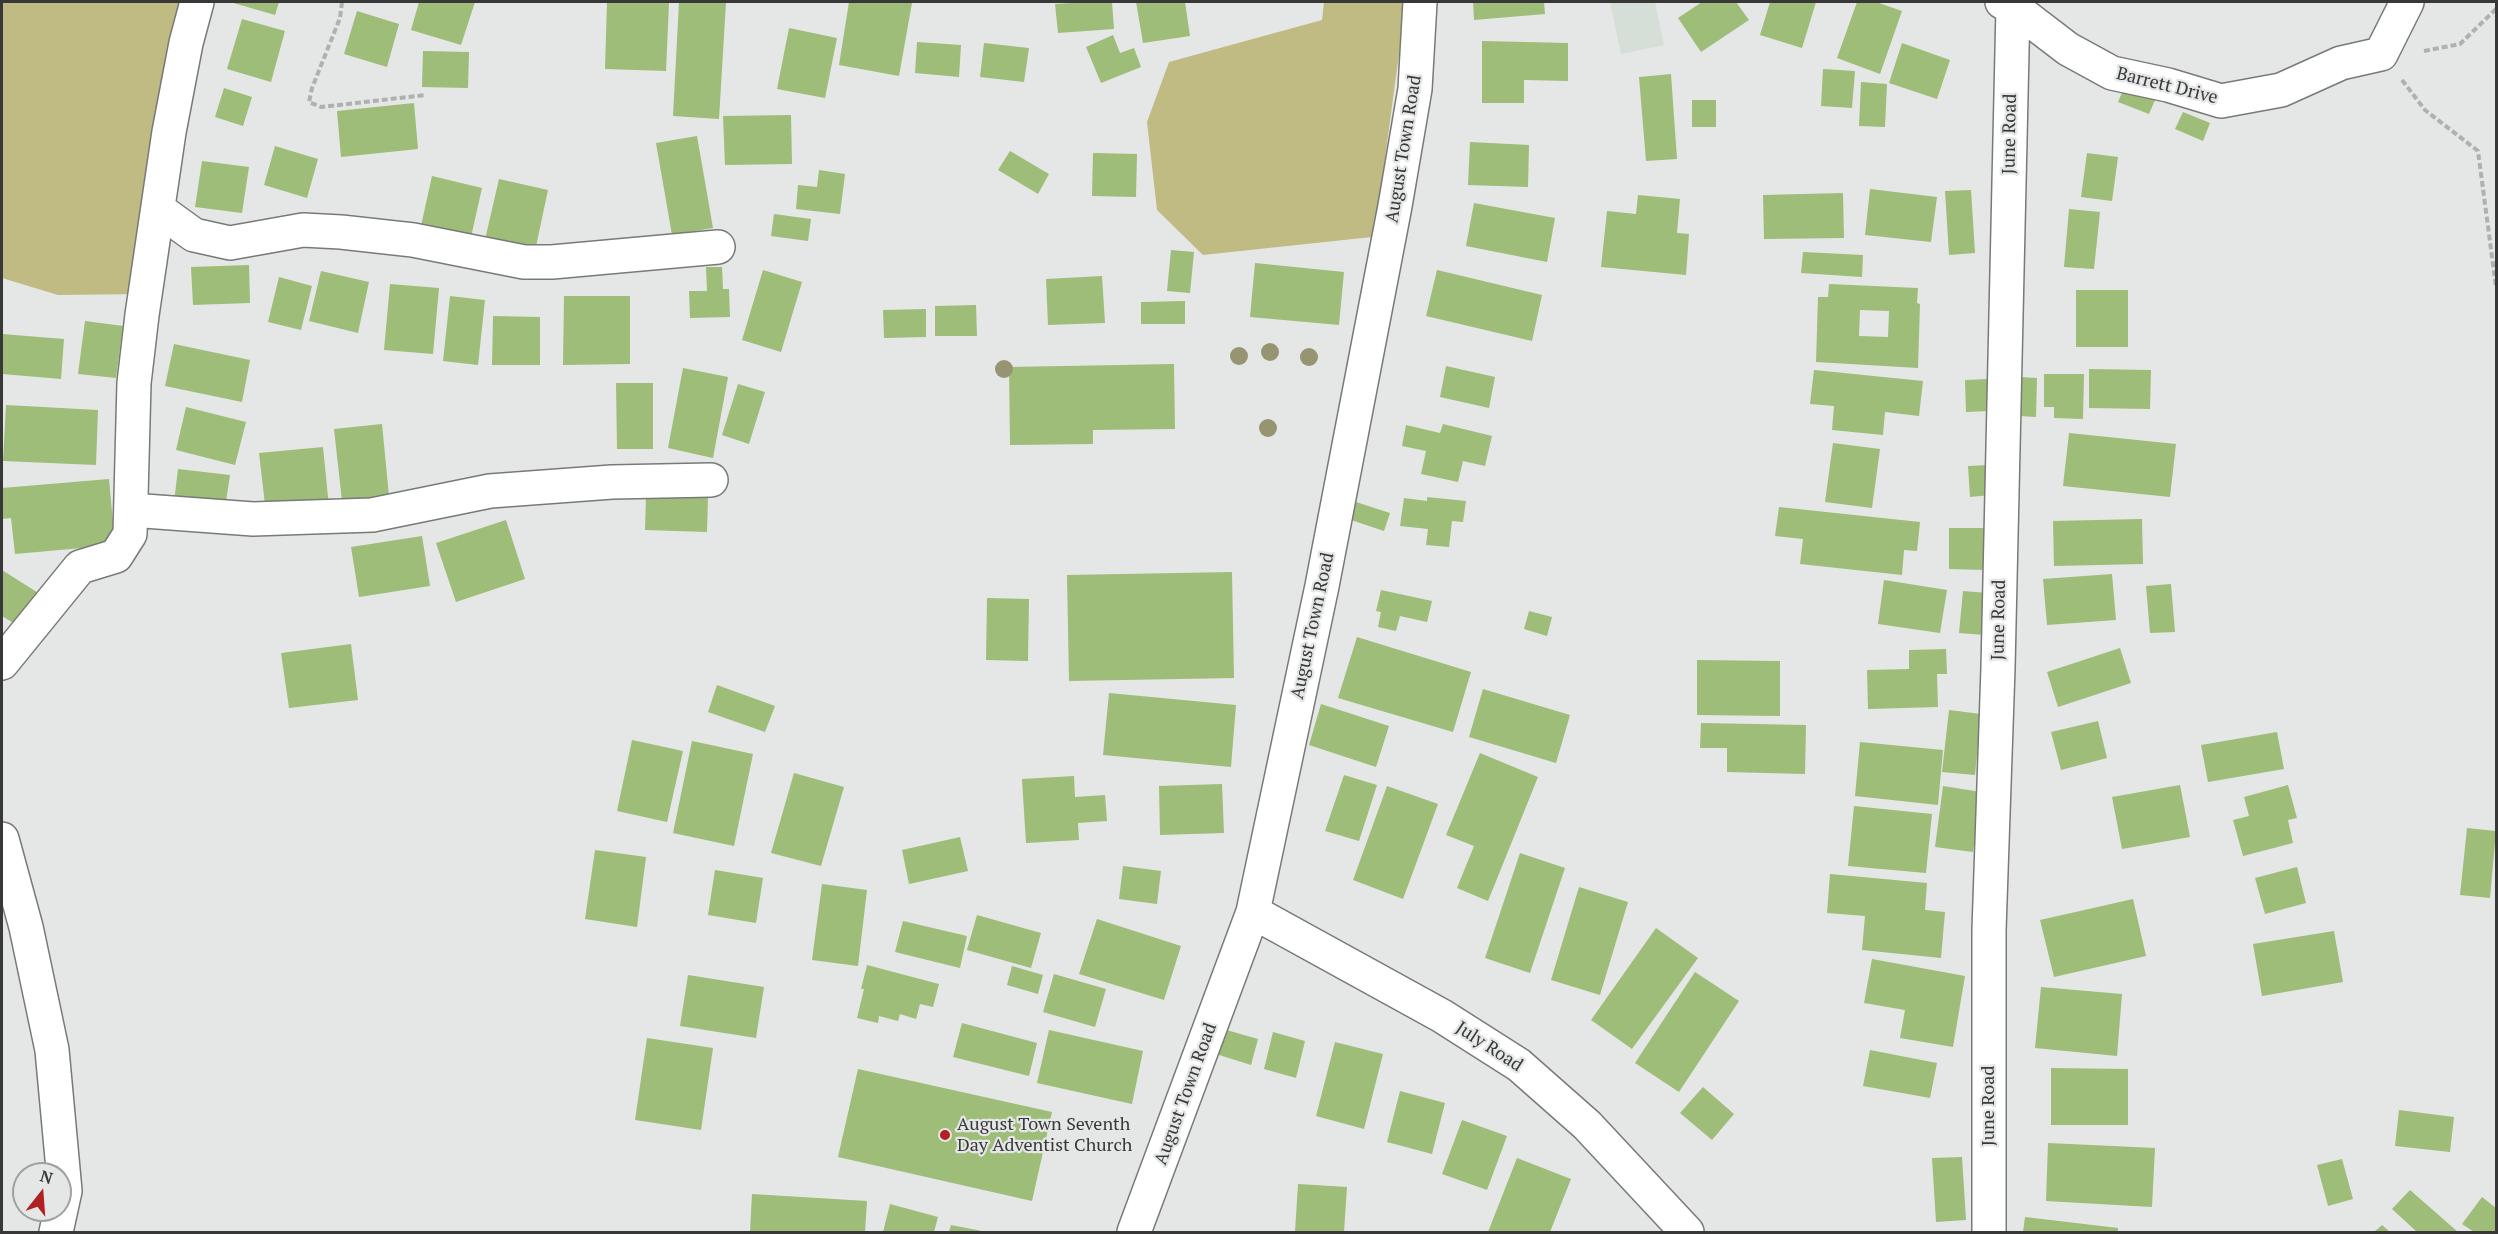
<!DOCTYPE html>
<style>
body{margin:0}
#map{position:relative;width:2498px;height:1234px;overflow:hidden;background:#e4e7e5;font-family:"PT Serif",serif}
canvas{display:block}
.frame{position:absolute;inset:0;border:3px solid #373837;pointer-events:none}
.north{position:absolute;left:12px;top:1162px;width:60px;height:60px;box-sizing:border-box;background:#e4e7e5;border:2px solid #9fa19f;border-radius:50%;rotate:17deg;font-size:16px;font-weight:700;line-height:24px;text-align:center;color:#373837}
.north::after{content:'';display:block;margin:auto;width:21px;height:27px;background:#b22121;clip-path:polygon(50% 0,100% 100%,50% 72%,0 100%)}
</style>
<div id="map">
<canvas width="2498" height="1234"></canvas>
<div class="frame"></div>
<div class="north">N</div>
</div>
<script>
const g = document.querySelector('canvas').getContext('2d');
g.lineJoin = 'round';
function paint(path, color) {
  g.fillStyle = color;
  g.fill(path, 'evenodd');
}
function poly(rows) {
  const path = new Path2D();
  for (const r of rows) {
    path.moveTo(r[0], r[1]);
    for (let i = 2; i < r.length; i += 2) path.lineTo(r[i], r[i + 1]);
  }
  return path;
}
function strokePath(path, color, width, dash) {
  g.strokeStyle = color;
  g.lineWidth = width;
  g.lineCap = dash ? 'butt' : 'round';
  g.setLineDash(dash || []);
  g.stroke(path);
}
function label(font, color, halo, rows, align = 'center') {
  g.font = font + ' "PT Serif",serif';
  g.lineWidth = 4.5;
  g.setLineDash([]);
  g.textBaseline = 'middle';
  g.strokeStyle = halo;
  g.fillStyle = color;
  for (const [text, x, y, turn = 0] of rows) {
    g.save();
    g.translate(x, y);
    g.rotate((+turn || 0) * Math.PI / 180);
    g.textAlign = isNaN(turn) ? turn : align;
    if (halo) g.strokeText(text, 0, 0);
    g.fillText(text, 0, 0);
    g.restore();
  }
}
const built = poly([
 [1610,2,1655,2,1664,45,1621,54]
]);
const green = poly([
 [2,2,187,2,143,294,58,295,2,278],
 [1324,2,1406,2,1378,210,1372,237,1203,255,1157,210,1147,122,1169,62,1322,20]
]);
const building = poly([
 [230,2,279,2,275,15],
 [419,2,475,2,461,45,411,30],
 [607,2,669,3,666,71,605,69],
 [679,2,726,2,719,119,673,116],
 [849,2,912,3,899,76,839,65],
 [1090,2,1112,2,1114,29,1058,33,1055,4],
 [1136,2,1185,2,1190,36,1143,43],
 [1473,2,1544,2,1545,14,1474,20],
 [1702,2,1736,2,1749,20,1701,52,1678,18],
 [1770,2,1816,2,1802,48,1760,35],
 [1857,2,1876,2,1902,11,1880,74,1837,58],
 [357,11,399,24,387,67,344,54],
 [242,19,285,31,271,82,227,69],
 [789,28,837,38,825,98,777,89],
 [1113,35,1120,53,1134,48,1141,67,1101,83,1086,47],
 [1482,41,1568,43,1568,81,1524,80,1524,103,1482,103],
 [917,42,961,45,959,77,915,73],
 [984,43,1029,48,1024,82,980,77],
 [1902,43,1950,60,1937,99,1889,83],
 [423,51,469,52,468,88,422,87],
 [1823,69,1855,71,1852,108,1821,106],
 [1671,74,1677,159,1646,161,1639,77],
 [2127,81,2158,93,2149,114,2118,102],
 [1861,82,1887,84,1885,127,1859,126],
 [224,88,252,97,243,126,215,117],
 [1692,100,1716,100,1716,127,1692,127],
 [414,103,418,149,341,157,337,111],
 [2183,112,2210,123,2203,141,2175,129],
 [791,115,792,164,725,165,723,116],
 [697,136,713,228,672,235,656,143],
 [1470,142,1529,145,1528,187,1468,185],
 [275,146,318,159,307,198,264,185],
 [1010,151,1049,174,1038,194,998,170],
 [1093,153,1137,154,1136,197,1092,196],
 [2087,153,2118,157,2112,201,2081,197],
 [202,161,249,167,242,213,195,207],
 [819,170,845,174,840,214,796,209,798,185,817,187],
 [432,176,482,188,469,246,419,235],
 [499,179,548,190,534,256,484,244],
 [1870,189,1937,197,1931,242,1865,235],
 [1971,190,1975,253,1949,255,1945,191],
 [1843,193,1844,238,1764,239,1763,195],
 [1638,195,1680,199,1677,233,1689,234,1686,275,1601,267,1607,211,1636,214],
 [1474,203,1555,218,1547,262,1466,246],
 [2069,209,2100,212,2094,269,2064,267],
 [774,214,811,219,808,241,771,236],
 [1171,250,1194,252,1190,293,1167,291],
 [1803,252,1863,255,1862,277,1801,273],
 [1255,263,1344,272,1339,325,1250,317],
 [249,265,250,303,193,305,191,267],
 [706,267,722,267,723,289,729,289,730,317,690,318,689,291,707,291],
 [763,270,802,282,781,352,742,340],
 [1437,270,1542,295,1532,341,1426,316],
 [321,271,369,282,358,333,309,321],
 [1102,276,1105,323,1048,325,1046,279],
 [279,277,312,286,301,330,268,322],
 [390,284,439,288,433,354,384,350],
 [1829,284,1918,288,1917,303,1920,304,1918,368,1816,362,1818,297,1828,297],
 [1860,310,1889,311,1888,337,1859,336],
 [2076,290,2128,290,2128,347,2076,347],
 [450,296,485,300,478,365,443,361],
 [564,296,630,296,630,364,563,365],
 [1185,301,1185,324,1141,324,1141,302],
 [976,305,977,336,935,336,935,306],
 [926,309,926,337,884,338,883,310],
 [493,316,540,317,540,365,492,365],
 [85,321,123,326,116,378,78,374],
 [2,334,64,339,61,379,2,374],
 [174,344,250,360,242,402,165,386],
 [1174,364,1175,429,1093,430,1093,444,1010,445,1009,367],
 [1446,366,1495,377,1489,408,1440,397],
 [683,368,728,377,713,458,668,448],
 [2089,369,2151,370,2150,409,2089,408],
 [1814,370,1923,381,1919,416,1885,412,1883,435,1832,430,1834,406,1810,404],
 [2044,374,2084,374,2083,419,2054,418,2054,407,2044,407],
 [2020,377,2037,378,2036,417,2020,416],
 [1988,379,1989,411,1966,412,1965,380],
 [616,383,653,383,653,449,617,449],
 [738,384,765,392,749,444,722,435],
 [6,405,98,410,96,465,3,461],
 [186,407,246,422,235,465,176,450],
 [382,424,389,496,342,501,334,429],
 [1443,424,1492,436,1485,466,1463,461,1458,482,1421,474,1426,451,1402,446,1406,425,1440,433],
 [2069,433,2176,444,2170,497,2063,486],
 [1833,443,1880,449,1872,508,1825,502],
 [323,447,329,507,266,513,259,453],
 [1989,465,1991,495,1970,497,1968,466],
 [178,469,230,475,225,508,174,502],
 [109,479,115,545,15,554,11,518,2,519,2,488],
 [646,495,708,496,707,532,645,530],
 [1427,497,1466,501,1463,522,1452,521,1449,547,1426,545,1428,529,1400,526,1404,498,1427,501],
 [1356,502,1390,513,1384,531,1351,520],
 [1779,507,1920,522,1917,551,1904,550,1902,575,1800,564,1803,539,1775,536],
 [2142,519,2143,564,2054,566,2053,521],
 [506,520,525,579,456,602,436,543],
 [1949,528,1986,528,1985,570,1949,569],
 [422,536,430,586,359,597,351,547],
 [2,570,43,596,23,629,2,616],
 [1232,572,1234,678,1069,681,1067,575],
 [2112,574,2116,620,2047,625,2043,579],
 [1884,580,1947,590,1940,633,1878,624],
 [2171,584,2175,632,2150,633,2146,586],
 [1381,590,1432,601,1427,622,1400,616,1396,631,1378,627,1381,612,1376,611],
 [1963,591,1987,593,1985,635,1959,633],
 [987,598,1029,599,1028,661,986,660],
 [1529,611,1552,617,1547,636,1524,629],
 [1357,637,1471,672,1453,732,1338,698],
 [351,644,358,700,289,708,281,653],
 [2120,648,2131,683,2058,707,2047,672],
 [1946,649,1947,674,1937,674,1938,707,1868,709,1867,670,1909,669,1909,650],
 [1697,660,1780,661,1780,716,1697,715],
 [717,685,775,706,765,732,708,712],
 [1483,689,1570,715,1556,763,1469,737],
 [1109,693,1236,705,1231,767,1103,755],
 [1321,704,1389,726,1376,767,1309,745],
 [1949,710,1981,714,1975,775,1942,772],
 [2098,721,2107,758,2061,770,2051,732],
 [1701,723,1806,725,1805,774,1727,772,1727,748,1700,748],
 [2277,732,2284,769,2208,782,2201,745],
 [632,740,683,751,667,822,617,811],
 [692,741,753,754,734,846,673,833],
 [1860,742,1943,750,1938,805,1855,796],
 [1480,753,1538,777,1488,901,1457,888,1474,846,1446,835],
 [794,773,844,787,821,866,771,853],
 [1344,775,1377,785,1359,841,1325,831],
 [1074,776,1075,797,1105,795,1107,821,1078,823,1079,840,1026,843,1022,779],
 [1222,784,1224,833,1160,835,1159,786],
 [2180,785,2190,837,2122,849,2112,797],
 [2288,785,2297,818,2288,820,2293,843,2243,856,2233,820,2249,816,2244,797],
 [1387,786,1438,804,1403,899,1353,880],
 [1943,786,1981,792,1973,852,1935,847],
 [1854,806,1932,814,1926,873,1848,866],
 [2467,828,2496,831,2490,898,2460,895],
 [960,837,968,871,909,884,902,850],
 [595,850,646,857,637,927,585,919],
 [1520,853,1565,868,1530,973,1485,958],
 [1123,866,1161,871,1157,904,1119,899],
 [2297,867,2306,903,2265,914,2255,878],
 [715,870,763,878,756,923,708,915],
 [1830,874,1927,883,1925,910,1945,912,1941,958,1862,950,1865,916,1827,913],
 [822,884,867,890,858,966,812,960],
 [1579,887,1628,902,1600,995,1551,980],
 [2133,899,2146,956,2054,977,2040,920],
 [977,915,1041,933,1031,968,967,950],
 [1097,919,1181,946,1164,1000,1079,974],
 [903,921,967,936,960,968,895,952],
 [1656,928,1698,958,1632,1049,1591,1020],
 [2334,931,2343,982,2262,996,2253,944],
 [1872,959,1965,976,1953,1047,1900,1038,1905,1010,1864,1003],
 [867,965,939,984,933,1007,920,1004,916,1019,900,1014,898,1021,879,1016,878,1023,857,1018,864,989,861,989],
 [1012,966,1043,975,1038,994,1007,985],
 [1695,972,1739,1001,1679,1092,1635,1063],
 [1054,974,1106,989,1095,1027,1043,1012],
 [688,975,764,987,756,1038,680,1026],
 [2041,987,2122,994,2117,1056,2035,1048],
 [962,1023,1037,1043,1029,1076,953,1057],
 [1223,1029,1258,1039,1251,1065,1216,1054],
 [1049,1030,1143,1051,1132,1104,1037,1083],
 [1273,1032,1305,1041,1296,1078,1264,1069],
 [647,1038,713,1048,701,1130,635,1120],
 [1335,1042,1383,1054,1364,1129,1316,1116],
 [1870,1050,1937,1063,1930,1098,1863,1086],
 [2051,1068,2128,1069,2128,1125,2051,1125],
 [858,1069,1052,1112,1032,1201,838,1157],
 [1703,1087,1734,1114,1712,1140,1680,1113],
 [1400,1091,1445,1103,1432,1154,1387,1142],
 [2399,1110,2454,1117,2450,1152,2395,1146],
 [1462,1120,1507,1136,1487,1190,1442,1174],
 [2048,1143,2155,1148,2152,1207,2046,1201],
 [1962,1157,1966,1220,1936,1222,1932,1158],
 [1517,1158,1571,1179,1550,1232,1488,1232],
 [2342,1159,2353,1199,2328,1206,2317,1165],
 [1298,1184,1347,1187,1344,1232,1295,1232],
 [2410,1190,2458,1232,2417,1232,2392,1209],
 [752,1194,867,1201,865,1232,750,1232],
 [2482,1197,2496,1208,2496,1232,2474,1232,2462,1224],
 [890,1204,938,1217,934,1232,883,1232],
 [2025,1217,2118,1228,2118,1232,2023,1232],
 [951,1225,982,1231,982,1232,949,1232],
 [2382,1225,2390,1232,2374,1232]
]);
const path = poly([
 [342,2,340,18,312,88,309,102,321,107,426,95],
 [2424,51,2460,44,2496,9],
 [2402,80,2425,110,2478,151,2496,287]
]);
const minor = poly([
 [2002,2,2013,7,2068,49,2112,73,2168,85,2221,101,2281,90,2341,63,2381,54,2407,2],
 [158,209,194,235,230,243,303,230,341,232,413,240,524,262,552,262,718,247],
 [131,510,253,519,372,515,490,491,612,482,711,480],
 [2,663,80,567,116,556,130,534,134,383,142,315,169,132,186,43,197,2],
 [2,839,26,927,52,1050,65,1191,56,1232],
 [1253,912,1442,1016,1519,1065,1587,1125,1687,1232],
 [1134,1232,1253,912,1322,586,1395,206,1415,89,1420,2],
 [1989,1232,1989,930,1998,668,2013,7]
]);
const trees = [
 [1270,352],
 [1239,356],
 [1309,357],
 [1004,369],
 [1268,428]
];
const markers = [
 [945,1135,6,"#b22121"]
];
const streetNames = [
 ["Barrett Drive",2167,86,14],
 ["June Road",2010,134,-89],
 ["August Town Road",1404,149,-81],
 ["June Road",1999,620,-89],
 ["August Town Road",1313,626,-78],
 ["July Road",1489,1047,33],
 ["August Town Road",1186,1094,-70],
 ["June Road",1989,1106,-90]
];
const poiNames = [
 ["August Town Seventh",957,1125],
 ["Day Adventist Church",957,1146]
];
paint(built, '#d5dfd8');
paint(green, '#c0ba83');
paint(building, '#9dbd78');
strokePath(minor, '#787a78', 36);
strokePath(path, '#afb1b0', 4, [6, 3]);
strokePath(minor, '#fff', 33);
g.fillStyle = '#979474';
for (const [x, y] of trees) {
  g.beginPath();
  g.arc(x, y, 9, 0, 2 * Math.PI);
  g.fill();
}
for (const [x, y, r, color] of markers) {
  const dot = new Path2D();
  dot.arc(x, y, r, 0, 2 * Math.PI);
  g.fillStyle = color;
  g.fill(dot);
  strokePath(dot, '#e4e7e5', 2);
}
label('18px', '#373837', '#e4e7e5', streetNames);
label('18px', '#373837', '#e4e7e5', poiNames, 'left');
</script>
